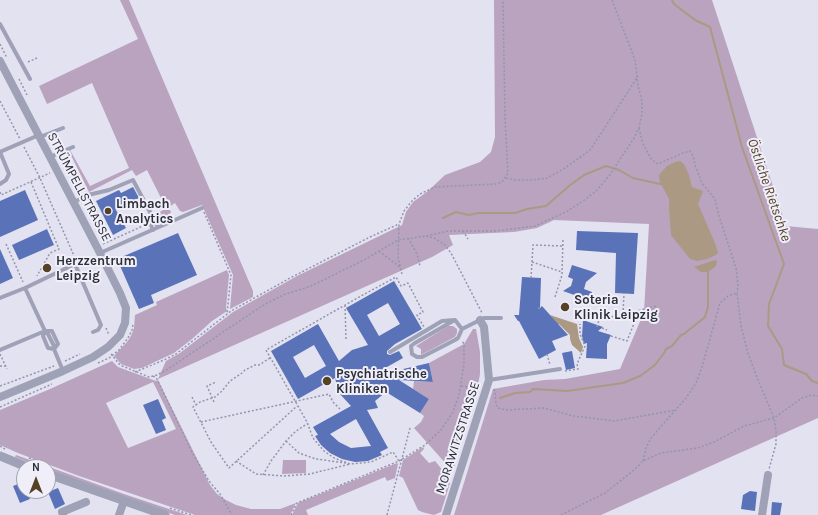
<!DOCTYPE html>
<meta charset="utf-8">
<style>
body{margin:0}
#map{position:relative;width:818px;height:515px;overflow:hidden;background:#e3e2f1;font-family:Karla,sans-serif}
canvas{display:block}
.north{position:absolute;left:16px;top:459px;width:40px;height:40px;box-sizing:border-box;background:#efeef9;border:1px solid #a1a2ac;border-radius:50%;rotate:0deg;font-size:11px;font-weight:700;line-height:16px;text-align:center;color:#2c2f38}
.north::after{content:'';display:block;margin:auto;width:14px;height:18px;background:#554126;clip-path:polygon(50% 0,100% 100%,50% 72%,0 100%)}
</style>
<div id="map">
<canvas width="818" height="515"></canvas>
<div class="north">N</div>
</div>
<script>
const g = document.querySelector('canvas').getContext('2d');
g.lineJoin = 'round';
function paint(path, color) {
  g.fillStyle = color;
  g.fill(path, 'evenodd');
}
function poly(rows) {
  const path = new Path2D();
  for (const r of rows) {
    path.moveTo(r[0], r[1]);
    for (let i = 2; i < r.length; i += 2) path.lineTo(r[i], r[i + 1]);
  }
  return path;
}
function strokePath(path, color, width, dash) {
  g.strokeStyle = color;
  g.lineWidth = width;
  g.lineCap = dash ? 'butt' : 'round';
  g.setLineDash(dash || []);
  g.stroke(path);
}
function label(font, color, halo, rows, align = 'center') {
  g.font = font + ' Karla,sans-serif';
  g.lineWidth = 4;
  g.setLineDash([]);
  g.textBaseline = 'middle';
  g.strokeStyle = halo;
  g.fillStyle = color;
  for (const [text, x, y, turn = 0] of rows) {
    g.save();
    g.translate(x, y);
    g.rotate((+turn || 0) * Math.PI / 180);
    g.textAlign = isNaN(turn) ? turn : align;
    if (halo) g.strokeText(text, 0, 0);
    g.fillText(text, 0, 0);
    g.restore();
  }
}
const green = poly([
 [120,0,129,0,253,291,253,297,230,309,233,275,202,205,183,212,180,211,175,203,169,207,171,213,158,218,157,216,161,214,160,212,163,210,161,206,157,207,156,204,162,200,147,170,136,176,132,170,89,192,69,151,70,150,90,186,129,168,92,83,47,104,39,86,138,39],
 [494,0,712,0,786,226,818,229,818,418,601,515,454,515,493,389,544,380,565,379,620,369,644,312,649,224,554,220,537,228,514,232,449,235,453,245,432,257,158,379,166,361,180,353,233,312,297,276,402,225,406,212,413,202,428,191,445,175,480,162,491,152,495,137],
 [227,270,229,275,226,308,227,311,212,321,192,339,174,353,142,368,134,369,121,364,114,356,127,342,131,336,134,328,135,315,157,305,156,302],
 [448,326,453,326,457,329,457,333,455,337,421,355,421,349,416,346],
 [473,329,476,329,480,352,480,374,478,385,459,446,455,465,452,468,448,466,414,428,421,422,424,416,420,413,429,399,413,389,414,381,433,382,429,363,464,344],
 [112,361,118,367,156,381,158,380,210,485,217,494,226,500,236,505,251,509,280,509,296,503,290,515,195,515,79,476,18,453,0,445,0,410,50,389],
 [153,382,176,429,128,448,106,403],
 [423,447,424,449,420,453,429,463,435,461,449,478,450,483,441,512,434,515,422,512,418,510,403,478,399,476,403,460],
 [16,455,124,494,187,515,175,515,132,500,48,470,48,467,40,467,15,457],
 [283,460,306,460,306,473,282,474],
 [397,463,398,464,395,478,387,481,385,477,306,510,308,515,292,515,298,503]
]);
const water = poly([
 [680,161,684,164,689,175,692,187,703,191,698,204,715,243,718,253,716,255,707,259,697,261,690,259,671,235,669,209,669,199,662,186,660,184,659,175,667,166,675,162],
 [715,260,717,261,716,266,708,272,701,272,694,267],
 [550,315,577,324,579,338,583,347,581,353,572,345,570,339,570,335,559,324,558,325]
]);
const stream = poly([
 [672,0,674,4,695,20,710,27,742,147,784,264,769,304,768,326,782,349,784,365,806,374,812,381,818,383],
 [443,218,456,212,469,215,478,213,515,213,527,209,546,206,569,186,584,175,606,166,619,170,633,178,660,184],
 [500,398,515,393,530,392,533,389,567,391,623,383,640,376,655,365,664,353,666,349,672,346,681,335,684,334,705,317,708,307,708,272]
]);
const building = poly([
 [133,187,139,198,116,210,126,228,113,235,96,201,119,190,121,193],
 [25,190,38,220,0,237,0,201],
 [47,229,54,245,19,260,12,245],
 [577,231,638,233,634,294,615,293,616,253,576,250],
 [178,233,197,275,151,295,154,303,139,309,117,259],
 [0,249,13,278,0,284],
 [572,265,597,273,586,282,584,289,592,292,588,305,575,300,577,296,563,291,571,286,573,279,568,277],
 [522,277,541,278,540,308,542,306,568,335,552,341,556,350,539,359,519,321,518,321,514,315,519,315],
 [394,281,422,329,395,344,387,351,387,354,390,355,399,351,403,358,369,377,429,363,433,382,399,380,429,399,420,413,386,392,375,401,378,408,367,410,388,448,380,452,382,455,368,461,355,462,342,459,330,453,321,445,315,436,318,435,313,427,351,406,339,393,335,378,298,399,271,351,318,324,339,361,352,350,368,345,346,308],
 [388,303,400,324,379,336,367,315],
 [314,345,326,366,305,378,293,357],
 [356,419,371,446,351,448,339,442,330,434],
 [583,320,603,327,598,331,611,335,607,344,607,359,586,358,587,343,584,344,582,336],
 [572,351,575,368,566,370,562,353],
 [158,399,166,418,162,420,166,430,156,434,143,405],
 [24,482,24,491,27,491,30,499,20,503,13,486],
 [58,488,65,504,55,509,48,492],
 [750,491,757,492,755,511,741,509,743,495],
 [772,502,782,503,780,515,771,515]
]);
const path = poly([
 [0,44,7,58],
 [28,62,37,58],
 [19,79,27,95],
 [0,101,20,139],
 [639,128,643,144,652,160,658,164,683,153,690,151,693,156,695,165,702,183,715,199,719,216,736,268,738,286,737,293],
 [24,147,40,178,75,258],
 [506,178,515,180,532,180,547,178,562,170,582,156,590,150,604,129,638,76],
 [31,182,59,249,50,253,37,276],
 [0,192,1,195,50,173],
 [91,200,111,240],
 [204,212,231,275,227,314],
 [159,218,170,214],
 [463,231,468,239],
 [426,236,434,238,444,244,451,253,482,313],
 [408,238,417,254,420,266],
 [6,244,23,282],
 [103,244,145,225],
 [379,251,401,268],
 [532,262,562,272],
 [402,274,398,258,399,224,404,211,412,201,420,194,435,187,496,184,502,182,508,173,505,119,503,0],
 [531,278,533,245,563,246],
 [555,297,562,275,563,238],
 [345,305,346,339],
 [538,308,542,309],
 [623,314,624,293],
 [597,327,599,320,657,306],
 [106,328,109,335],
 [602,328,607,330],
 [611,336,627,341,639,311],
 [0,354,7,369],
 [111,354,120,365,149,377,157,375,168,369,262,306,283,295,311,286,364,260,398,240,426,236,448,231,495,231,535,226,566,212,583,201,596,191,609,176,634,138,639,128,642,114,642,101,638,86,635,60,612,0],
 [547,354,550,365],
 [270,358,259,365,255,365,245,370,242,373,230,381,222,391,215,397,200,402,193,407,211,442,229,468,297,406],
 [65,361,80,354],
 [98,363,109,358,119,350,128,338,132,330,133,325],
 [0,366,5,366],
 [565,371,578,369,577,364,585,346,580,334,580,324],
 [135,372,164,360,176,354,231,311,292,277,370,237,399,224],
 [153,376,157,379,192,452,209,481,220,494,232,515],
 [0,386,54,366],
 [461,386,479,388],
 [494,389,495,392,496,404,498,408,506,410,544,408,574,416,614,421,676,410],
 [192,397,196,405],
 [214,402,207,386,216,382],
 [0,407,52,384],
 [201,422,329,394,333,402,340,409],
 [286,441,299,453,316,459,346,463],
 [0,446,5,449],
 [29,458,50,466],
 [236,461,256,474,284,476,310,474,350,464],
 [399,461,425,445,441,430,453,412,459,395,464,364,464,344,462,341],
 [643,461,646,448,651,438,686,398,696,383,702,367,720,303,728,296,737,293,741,326,748,353,756,375,774,418,776,430,776,444,769,469],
 [263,475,271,461,286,441,296,431,307,424],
 [170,508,191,515],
 [291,515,297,503,399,461,393,452,371,462,350,464,334,458,324,451,313,438,307,422,266,350,361,296,396,277,401,286,408,283,423,312,417,315,424,327],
 [387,515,410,428],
 [561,515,605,493,634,470,643,461,661,453,698,448,714,442,744,426,774,418,802,398,812,395,818,396]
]);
const service = poly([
 [0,24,30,79],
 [40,137,63,128],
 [0,152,39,135],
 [0,152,9,174,6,180,0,184],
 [50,157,73,147],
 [74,202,88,195,109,190,133,180,158,227],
 [150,223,153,230],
 [100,253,202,208],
 [25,288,75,264,101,325,98,330,93,332],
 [0,298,25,288,45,331,48,334,54,346,54,349,63,371],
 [453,321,415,343,411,346,412,354,417,357,422,357,455,340,458,338,462,329],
 [45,331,43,336,48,348,54,349],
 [0,350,45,331,52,331,58,344,54,349],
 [390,352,442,321,455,320,462,329,484,318,501,318],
 [489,380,560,369]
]);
const minor = poly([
 [0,61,100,253,120,293,126,308,125,323,120,335,108,347,93,357,63,371,0,397],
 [63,515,62,512,86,502],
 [119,515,124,501],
 [446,515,489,380,484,327,480,320],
 [762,515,768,475]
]);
const tertiary = poly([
 [0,456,27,467],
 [48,474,165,515]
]);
const markers = [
 [108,211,4,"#554126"],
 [47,268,5,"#554126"],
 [565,307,5,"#554126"],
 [327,381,5,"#554126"]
];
const streetNames = [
 ["STRÜMPELLSTRASSE",79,187,62],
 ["MORAWITZSTRASSE",458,438,-72]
];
const poiNames = [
 ["Limbach",116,204],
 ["Analytics",116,219],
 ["Herzzentrum",56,261],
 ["Leipzig",56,276],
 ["Soteria",574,300],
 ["Klinik Leipzig",574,315],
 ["Psychiatrische",336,374],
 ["Kliniken",336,389]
];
const waterNames = [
 ["Östliche Rietschke",769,190,71]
];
paint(green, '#baa3bf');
paint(water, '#ab9984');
strokePath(stream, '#ab9984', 2);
paint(building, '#5972b8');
strokePath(path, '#9295ad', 1.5, [2, 2]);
strokePath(service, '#9fa1b7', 4);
strokePath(minor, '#9fa1b7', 8);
strokePath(tertiary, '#9fa1b7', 9);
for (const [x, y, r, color] of markers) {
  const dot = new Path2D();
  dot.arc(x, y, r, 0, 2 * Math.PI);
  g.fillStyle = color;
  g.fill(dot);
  strokePath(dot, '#efeef9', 1.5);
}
label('13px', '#2c2f38', '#efeef9', streetNames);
label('bold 13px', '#2c2f38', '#efeef9', poiNames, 'left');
label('italic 14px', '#554126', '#efeef9', waterNames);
</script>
